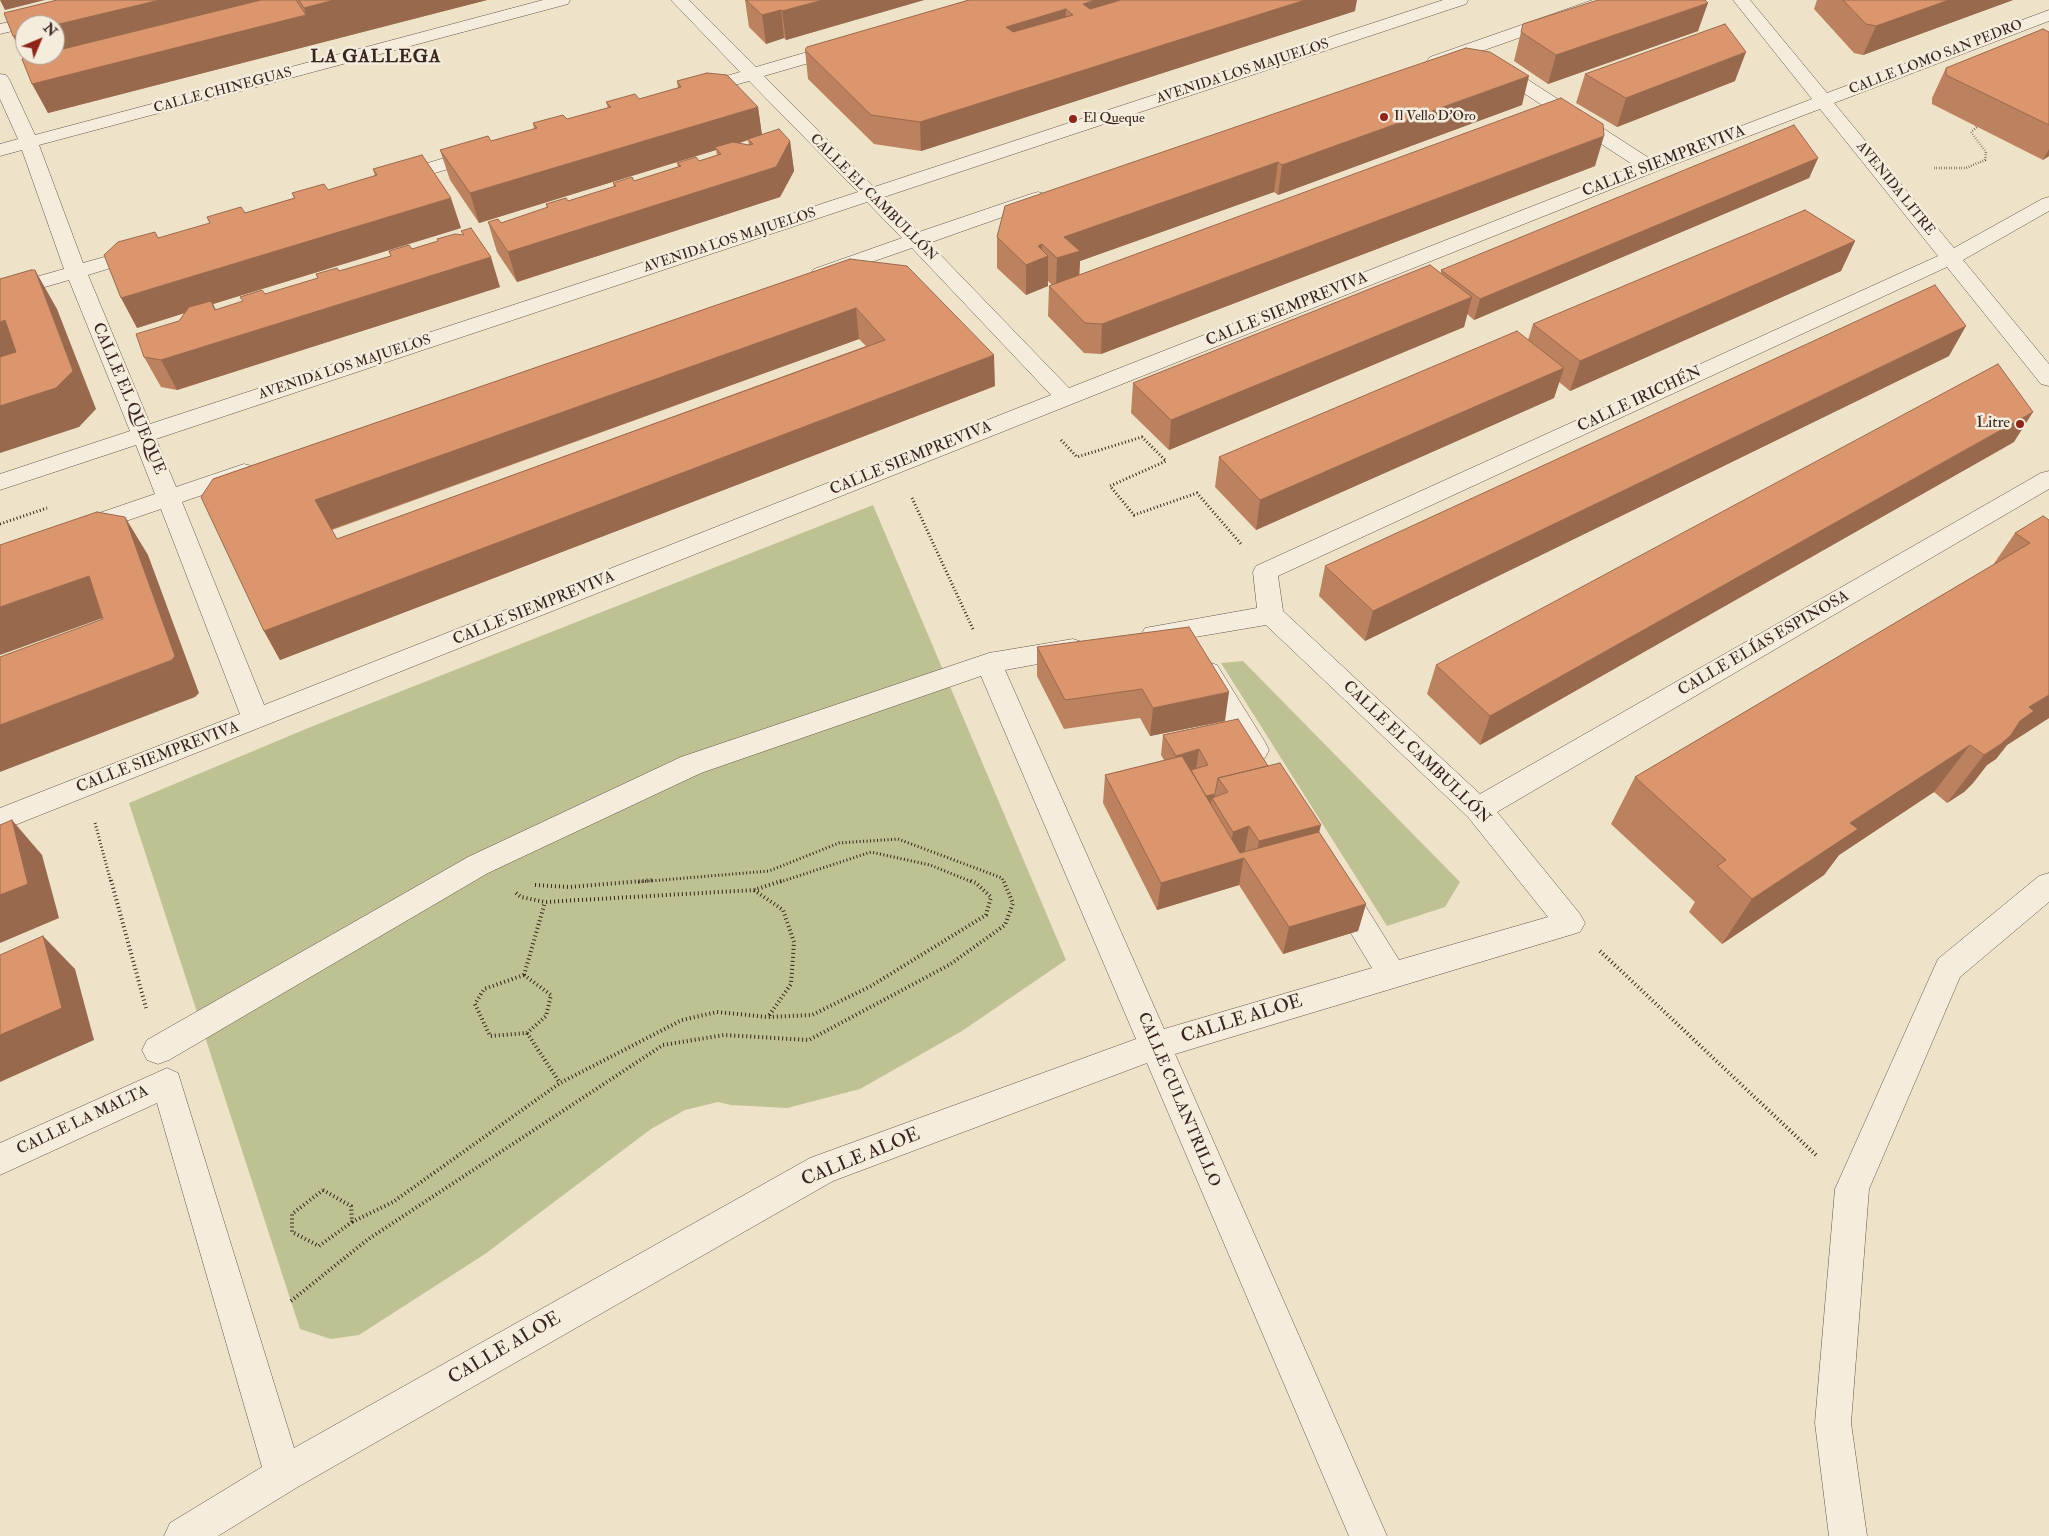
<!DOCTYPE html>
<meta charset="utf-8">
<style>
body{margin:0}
#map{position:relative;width:2049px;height:1536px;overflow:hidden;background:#eee2c9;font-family:"IM FELL Double Pica",serif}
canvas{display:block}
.north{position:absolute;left:15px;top:15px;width:50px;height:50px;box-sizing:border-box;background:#f4ecdc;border:1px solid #aa9c8f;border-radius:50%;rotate:45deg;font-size:14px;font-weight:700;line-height:20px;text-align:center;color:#3a251c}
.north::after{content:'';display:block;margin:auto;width:18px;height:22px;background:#8f2418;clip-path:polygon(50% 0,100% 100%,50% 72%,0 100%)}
</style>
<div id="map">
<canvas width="2049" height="1536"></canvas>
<div class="north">N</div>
</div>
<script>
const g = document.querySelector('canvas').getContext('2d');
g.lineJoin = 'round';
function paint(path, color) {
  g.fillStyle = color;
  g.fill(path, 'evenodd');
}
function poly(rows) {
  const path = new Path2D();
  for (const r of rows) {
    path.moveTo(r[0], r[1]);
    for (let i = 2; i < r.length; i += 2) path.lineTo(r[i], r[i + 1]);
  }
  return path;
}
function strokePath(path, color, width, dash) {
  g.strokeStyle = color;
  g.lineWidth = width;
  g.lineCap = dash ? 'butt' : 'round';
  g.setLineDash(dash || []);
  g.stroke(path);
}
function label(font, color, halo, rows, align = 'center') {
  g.font = font + ' "IM FELL Double Pica",serif';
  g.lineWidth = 5;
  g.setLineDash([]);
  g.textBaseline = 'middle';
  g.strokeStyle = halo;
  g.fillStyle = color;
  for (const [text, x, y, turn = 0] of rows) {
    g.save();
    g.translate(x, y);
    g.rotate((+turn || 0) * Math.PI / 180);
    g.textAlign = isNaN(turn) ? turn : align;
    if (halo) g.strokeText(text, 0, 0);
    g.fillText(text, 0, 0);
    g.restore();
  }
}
const green = poly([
 [873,505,1066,960,962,1031,860,1089,787,1108,731,1105,718,1102,685,1110,651,1129,485,1254,359,1335,331,1339,300,1329,129,803,313,726],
 [1243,661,1460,882,1445,907,1387,926,1221,663]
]);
const pathFar2 = poly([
 [1934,168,1966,168,1985,160,1986,152,1971,132,1977,127]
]);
const pathFar1 = poly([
 [1061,440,1077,457,1142,437,1166,461,1110,486,1134,515,1197,493,1241,544],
 [912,498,973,629],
 [0,524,47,508],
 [95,823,111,882],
 [638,882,769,871,839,843,898,839,1002,878,1004,882],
 [780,882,871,852,930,865,972,882]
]);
const path = poly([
 [111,880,146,1008],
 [535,885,570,887,654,880],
 [754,890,783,910,794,942,791,984,768,1017],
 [516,893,521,897,545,902,754,890,784,880],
 [1600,951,1817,1156],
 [524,975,551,995,546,1016,527,1033,490,1036,475,1004,484,989,524,975],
 [524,975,545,902],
 [527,1033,560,1083],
 [323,1190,351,1206,352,1222,319,1246,292,1232,292,1214,323,1190],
 [352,1222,393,1202,560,1083,682,1020,717,1012,768,1017,812,1015,871,986,986,915,991,897,976,883,969,880],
 [291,1301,367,1240,663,1045,724,1035,809,1040,949,965,1005,925,1013,903,1003,880]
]);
const minor = poly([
 [543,0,570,0,568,4,39,145,83,263,143,246,150,248,153,252,150,256,88,275,150,424,858,192,749,81,695,96,689,95,686,91,689,87,740,72,671,0,689,0,756,67,835,44,841,43,847,44,850,48,847,52,764,76,874,187,1443,0,1468,0,1466,4,884,197,919,232,1031,194,1038,192,1045,194,1048,198,1045,202,929,243,1069,388,1635,166,1490,71,1487,67,1490,63,1496,62,1502,63,1652,160,1812,99,1733,0,1750,0,1827,93,2049,10,2049,21,1834,103,1954,248,2042,199,2049,197,2049,211,1963,260,2049,364,2049,386,2041,384,1947,267,1278,576,1283,611,1480,794,2041,473,2049,471,2049,489,1497,812,1580,914,1585,923,1580,932,1175,1054,1387,1536,1349,1536,1147,1063,833,1181,296,1488,218,1536,164,1536,170,1523,262,1467,157,1103,0,1175,0,1143,156,1073,167,1068,178,1073,294,1448,810,1158,1136,1039,981,676,701,773,488,873,169,1060,158,1064,147,1060,142,1050,147,1040,468,857,681,757,989,653,1073,639,1082,642,1086,649,1082,656,1005,670,1164,1029,1372,968,1326,892,1331,883,1341,880,1351,883,1399,960,1548,917,1468,817,1266,625,1154,644,1145,642,1141,635,1145,628,1257,608,1253,572,1256,566,1938,256,1820,109,1657,171,0,831,0,808,240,714,161,509,82,536,73,534,70,528,73,522,155,494,136,445,0,490,0,474,130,431,69,280,0,300,0,287,64,269,22,150,0,156,0,144,18,139,0,99,0,74,6,75,9,79,35,135,543,0],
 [867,202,902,238,814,269,811,273,814,277,821,279,828,277,912,248,1051,395,264,705,182,502,252,478,256,472,252,466,244,464,176,487,156,439,867,202],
 [1593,0,1617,0,1615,4,1442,65,1436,66,1430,65,1427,61,1430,57,1593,0],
 [44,14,50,15,53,19,50,23,25,25,25,28,0,34,0,24,44,14],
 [481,147,488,149,491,153,488,157,395,185,388,183,385,179,388,175,481,147],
 [1208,662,1217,665,1265,742,1269,750,1265,758,1255,761,1245,758,1195,672,1199,665,1208,662],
 [2049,873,2049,902,1960,977,1869,1189,1851,1423,1867,1536,1829,1536,1815,1423,1835,1189,1938,959,2039,876,2049,873]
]);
const wall = poly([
 [57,0,487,0,48,113,24,58],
 [745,0,924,0,786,40,784,38,766,44,749,27],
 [969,0,1355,11,921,151,874,144,808,79,805,50],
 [1817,0,2013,0,1863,55,1854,53,1814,9],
 [1698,31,1548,84,1514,61,1521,32],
 [2049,32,2049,156,2043,160,1932,104,1932,98,1946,68],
 [1585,74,1735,81,1617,127,1576,103],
 [677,81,758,107,762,135,790,141,794,171,780,197,517,282,497,252,488,222,501,223,547,208,546,204,568,201,614,187,613,183,634,181,678,167,677,163,699,161,717,155,716,150,479,223,450,180,440,150,491,141,534,129,533,123,567,119,608,108,606,102,639,99,678,88],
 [748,140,749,145,739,143],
 [1522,105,1278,195,1274,192,1080,261,1079,275,1595,166,1101,354,1084,353,1048,316,1049,286,1052,285,1048,281,1048,286,1026,295,997,268,997,237,1005,206],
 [1818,158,1809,178,1474,320,1467,314,1464,327,1169,450,1131,413,1133,383,1441,273,1441,270],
 [373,169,461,228,213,304,216,310,391,256,389,251,412,249,463,235,461,231,500,287,177,390,161,387,144,357,179,321,185,313,137,328,210,223,207,217,245,213,294,198,292,193,328,190,375,176],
 [1855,241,1841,271,1570,391,1559,382,1554,398,1256,530,1215,487,1219,457,1528,340,1533,324],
 [850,259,995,386,280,660,264,631,213,479],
 [859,339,866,346,337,539,332,530],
 [1949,356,1365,641,1319,596,1325,566],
 [2014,442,1480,745,1427,694,1436,665],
 [2049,520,2049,718,2007,745,1996,759,1987,765,1973,783,1964,792,1947,803,1934,792,1839,855,1824,875,1722,944,1689,912,1695,902,1611,824,1635,777,1993,565,2015,533],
 [1037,647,1225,721,1150,736,1140,718,1064,729,1037,676],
 [1163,735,1268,766,1319,832,1366,904,1358,931,1283,954,1239,885,1157,910,1103,803,1105,775,1164,760,1161,755]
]);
const shadedWall = poly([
 [0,0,45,0,5,10],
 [160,0,288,0,28,65,13,36,25,33,25,55,55,55,55,25],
 [334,0,487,0,48,113,32,84,306,15,304,8],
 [823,0,924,0,786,40,782,11],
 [1095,0,1162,0,1082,32,1083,4],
 [1305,0,1357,0,1355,11,921,151,920,122],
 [1949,0,2013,0,1863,55,1876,26],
 [1708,3,1698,31,1548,84,1556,55],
 [1066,9,1065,38,1007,55,1006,27],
 [781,10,784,38,766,44,762,15],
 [1746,52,1735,81,1617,127,1626,98],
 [1529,76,1522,105,1278,195,1282,165],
 [758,107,762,136,748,139,748,140,718,150,715,147,716,150,479,223,470,193],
 [1604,136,1595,166,1101,354,1102,324],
 [790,141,794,171,780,197,517,282,508,252],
 [2049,149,2049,156,2043,160],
 [1818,158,1809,178,1474,320,1480,299],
 [1278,162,1274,192,1080,261,1079,281,1056,289,1057,258,1064,237],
 [451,198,461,228,213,304,229,339,491,257,500,287,177,390,161,360,213,304,137,328,121,298],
 [1855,241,1841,271,1570,391,1580,361],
 [1042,244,1042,259,1048,256,1048,286,1026,295,1026,265,1038,246],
 [35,270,57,309,96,409,79,427,0,453,0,406,73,371],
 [1472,297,1464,327,1169,450,1171,420],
 [856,308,859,339,329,530,315,500],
 [5,320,28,359,0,367,0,322],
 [1966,326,1949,356,1365,641,1373,611],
 [994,355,995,386,280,660,264,631],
 [1564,368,1554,398,1256,530,1260,500],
 [2033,412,2014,442,1480,745,1490,716],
 [125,517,148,555,199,693,195,697,0,772,0,725,172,660],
 [89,576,114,614,0,655,0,607],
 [1229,692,1225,721,1150,736,1153,708],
 [2049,695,2049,718,2007,745,1996,759,1987,765,1973,783,1964,792,1947,803,1984,755,2029,707],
 [1970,745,1934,792,1839,855,1824,875,1722,944,1752,899,1850,823],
 [1199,749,1196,769,1173,776,1176,756],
 [1215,794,1214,802,1212,798,1209,814,1200,798],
 [12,820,42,855,59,918,0,943,0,895],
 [1321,825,1312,860,1253,871,1259,841],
 [1249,826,1239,885,1157,910,1161,883,1227,863,1233,832],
 [1366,904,1358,931,1283,954,1289,927],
 [43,936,75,969,94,1040,0,1082,0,1035]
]);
const building = poly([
 [57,0,160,0,55,25,25,25,25,33,13,36,4,13,57,0],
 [261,0,296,0,306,15,32,84,22,59,38,55,55,55,55,51,261,0],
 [299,0,334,0,304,8,299,0],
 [746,0,823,0,782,11,781,10,762,15,746,0],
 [969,0,1095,0,1083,4,1090,9,1121,0,1305,0,920,122,871,115,805,50,807,47,969,0],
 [1066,9,1073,15,1013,32,1006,27,1066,9],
 [1598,0,1705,0,1708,3,1556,55,1521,32,1523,24,1598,0],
 [1843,0,1949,0,1876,26,1866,24,1843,0],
 [1725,24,1746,52,1626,98,1585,74,1725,24],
 [2043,29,2049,32,2049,125,1946,75,1946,68,2043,29],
 [1466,48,1490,52,1529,76,1282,165,1278,162,1064,237,1080,251,1057,258,1042,244,1038,246,1048,256,1026,265,997,237,1005,206,1466,48],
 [707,73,727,75,758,107,470,193,440,150,488,136,491,141,537,128,533,123,563,115,567,119,611,107,606,102,635,94,639,99,681,87,677,81,707,73],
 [1561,98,1603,124,1604,136,1102,324,1085,323,1049,286,1561,98],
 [1794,125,1818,158,1480,299,1441,270,1794,125],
 [779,129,790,141,776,167,508,252,488,222,498,219,501,223,548,207,546,204,566,198,568,201,616,186,613,183,632,177,634,181,681,166,677,163,696,157,699,161,721,154,715,147,733,142,749,145,753,144,748,139,779,129],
 [422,155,451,198,121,298,104,255,118,242,155,232,158,238,210,223,207,217,241,207,245,213,295,198,292,193,324,184,328,190,377,175,373,169,422,155],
 [1805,210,1855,241,1580,361,1533,324,1805,210],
 [471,228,491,257,161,360,144,357,136,334,179,321,189,307,211,301,215,310,243,301,240,297,262,290,265,294,318,278,316,274,337,268,339,271,391,256,389,251,409,245,412,249,438,241,437,239,455,234,464,235,461,231,471,228],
 [850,259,907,266,994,355,264,631,201,497,213,479,850,259],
 [856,308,885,340,337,539,315,500,856,308],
 [1430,265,1472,297,1171,420,1133,383,1430,265],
 [31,270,35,270,73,371,56,388,0,406,0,357,16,352,5,320,0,322,0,279,31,270],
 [1935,285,1966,326,1373,611,1325,566,1935,285],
 [1517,331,1564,368,1260,500,1219,457,1517,331],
 [1998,364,2033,412,1490,716,1436,665,1998,364],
 [97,512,125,517,175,656,172,660,0,725,0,657,103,619,89,576,0,607,0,545,97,512],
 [2043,516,2049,520,2049,695,2029,707,2034,711,2020,721,2011,735,2001,744,1984,755,1970,745,1850,823,1858,829,1752,899,1717,866,1726,860,1635,777,2030,543,2015,533,2043,516],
 [1189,627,1229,692,1153,708,1142,689,1065,700,1037,647,1189,627],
 [1238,719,1268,766,1218,778,1215,794,1206,796,1191,770,1208,765,1199,749,1176,756,1163,735,1238,719],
 [1182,756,1240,853,1319,832,1366,904,1289,927,1244,858,1161,883,1105,775,1182,756],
 [1280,763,1321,825,1259,841,1249,826,1233,832,1212,798,1228,792,1218,778,1280,763],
 [12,820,28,884,0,895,0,825,12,820],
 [43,936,62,1008,0,1035,0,955,43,936]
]);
const markers = [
 [1384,117,5,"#8f2418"],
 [1073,119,5,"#8f2418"],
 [2020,424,5,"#8f2418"]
];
const farStreetnames = [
 ["CALLE LOMO SAN PEDRO",1936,58,-21],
 ["AVENIDA LOS MAJUELOS",1243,72,-18],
 ["CALLE CHINEGUAS",223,91,-15],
 ["AVENIDA LITRE",1895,189,51],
 ["CALLE EL CAMBULLÓN",873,198,45],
 ["AVENIDA LOS MAJUELOS",730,241,-18],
 ["AVENIDA LOS MAJUELOS",345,368,-18]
];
const farPoinames = [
 ["Il Vello D'Oro",1394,117],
 ["El Queque",1083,119]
];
const streetNames = [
 ["CALLE SIEMPREVIVA",1664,162,-21],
 ["CALLE SIEMPREVIVA",1287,310,-22],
 ["CALLE EL QUEQUE",128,399,67],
 ["CALLE IRICHÉN",1640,400,-25],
 ["CALLE SIEMPREVIVA",911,459,-22],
 ["CALLE SIEMPREVIVA",534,609,-22],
 ["CALLE ELÍAS ESPINOSA",1764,644,-30],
 ["CALLE EL CAMBULLÓN",1416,753,44],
 ["CALLE SIEMPREVIVA",158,758,-21],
 ["CALLE CULANTRILLO",1178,1100,67],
 ["CALLE LA MALTA",83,1121,-25]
];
const poiNames = [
 ["Litre",2010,424]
];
const farDistrictnames = [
 ["LA GALLEGA",376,58]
];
const nearStreetnames = [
 ["CALLE ALOE",1242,1020,-17],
 ["CALLE ALOE",861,1158,-22],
 ["CALLE ALOE",505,1349,-30]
];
paint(green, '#bec293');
strokePath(minor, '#675447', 1);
strokePath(pathFar2, '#3a251c', 2.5, [0.5, 2]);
strokePath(pathFar1, '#3a251c', 3, [1, 2.5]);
strokePath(path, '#3a251c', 4, [1, 3]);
paint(minor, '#f4ecdc');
paint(wall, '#bc815f');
paint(shadedWall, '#99694d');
paint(building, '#db966e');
strokePath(building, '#99694d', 1);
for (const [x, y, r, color] of markers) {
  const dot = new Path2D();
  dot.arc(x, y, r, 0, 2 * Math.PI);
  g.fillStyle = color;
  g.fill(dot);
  strokePath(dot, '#f4ecdc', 2);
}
label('14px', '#3a251c', '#f4ecdc', farStreetnames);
label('14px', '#3a251c', '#f4ecdc', farPoinames, 'left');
label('16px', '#3a251c', '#f4ecdc', streetNames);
label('16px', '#3a251c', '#f4ecdc', poiNames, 'right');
g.letterSpacing = '1px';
label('bold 18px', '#3a251c', '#f4ecdc', farDistrictnames);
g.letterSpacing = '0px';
label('19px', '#3a251c', '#f4ecdc', nearStreetnames);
</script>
